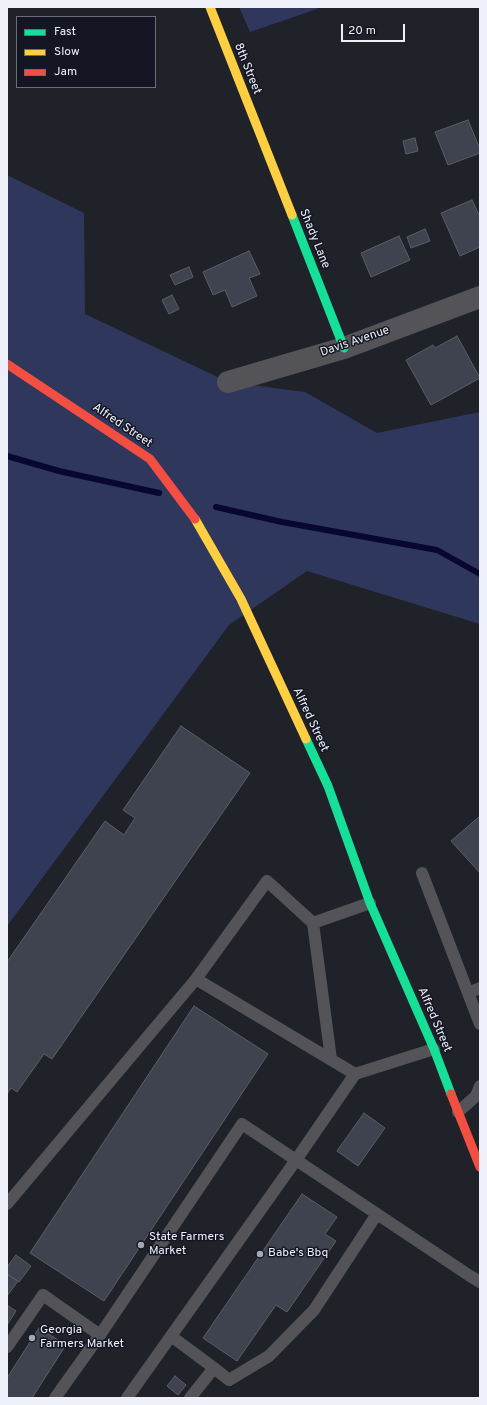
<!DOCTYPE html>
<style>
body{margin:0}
#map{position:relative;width:487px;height:1405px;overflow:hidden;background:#20222a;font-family:Overpass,sans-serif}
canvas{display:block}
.frame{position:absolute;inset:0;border:8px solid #eef0f9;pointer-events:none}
.legend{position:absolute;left:16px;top:16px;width:140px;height:72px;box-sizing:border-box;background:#141723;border:1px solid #6b6e79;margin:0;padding:5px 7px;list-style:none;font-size:12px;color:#eef0f9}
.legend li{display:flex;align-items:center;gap:8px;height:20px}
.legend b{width:20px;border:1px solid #6b6e79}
.scale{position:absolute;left:341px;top:24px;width:64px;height:18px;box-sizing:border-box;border:2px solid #eef0f9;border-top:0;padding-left:5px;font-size:12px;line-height:14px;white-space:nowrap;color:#eef0f9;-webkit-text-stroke:3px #141723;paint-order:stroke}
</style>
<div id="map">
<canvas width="487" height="1405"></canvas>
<div class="frame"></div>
<ul class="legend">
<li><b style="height:5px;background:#16e098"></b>Fast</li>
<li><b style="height:5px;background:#ffcf43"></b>Slow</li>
<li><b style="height:5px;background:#f24e42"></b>Jam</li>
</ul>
<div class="scale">20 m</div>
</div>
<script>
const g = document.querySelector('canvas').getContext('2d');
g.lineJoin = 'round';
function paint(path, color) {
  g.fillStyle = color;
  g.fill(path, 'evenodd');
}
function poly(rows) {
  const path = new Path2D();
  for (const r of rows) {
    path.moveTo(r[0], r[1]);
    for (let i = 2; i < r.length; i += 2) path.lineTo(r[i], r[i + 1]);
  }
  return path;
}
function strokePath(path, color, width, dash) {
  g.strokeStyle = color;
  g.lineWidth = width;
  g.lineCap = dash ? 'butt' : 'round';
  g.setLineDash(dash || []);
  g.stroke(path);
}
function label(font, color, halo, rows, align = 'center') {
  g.font = font + ' Overpass,sans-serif';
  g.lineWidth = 3;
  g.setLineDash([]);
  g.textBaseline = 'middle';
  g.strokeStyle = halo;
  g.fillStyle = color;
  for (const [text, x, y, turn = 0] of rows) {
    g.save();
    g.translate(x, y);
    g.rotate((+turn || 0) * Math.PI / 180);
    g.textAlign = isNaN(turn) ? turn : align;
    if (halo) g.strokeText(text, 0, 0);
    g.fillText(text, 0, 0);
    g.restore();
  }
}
const green = poly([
 [239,7,316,7,317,9,250,32],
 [7,175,84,213,85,314,228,382,305,392,377,433,480,412,480,624,307,571,229,625,7,926]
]);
const stream = poly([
 [7,456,59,471,159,493],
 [216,507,282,522,437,550,480,574]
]);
const building = poly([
 [468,120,480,149,480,153,448,165,435,132,468,120],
 [415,138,418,151,406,154,403,141,415,138],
 [472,200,480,217,480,247,460,256,441,213,472,200],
 [425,229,430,241,411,248,407,237,425,229],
 [399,236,410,260,371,277,361,253,399,236],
 [249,251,260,274,249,278,257,296,232,307,225,290,213,295,203,272,249,251],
 [189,267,193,277,175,285,170,275,189,267],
 [172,295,179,309,169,314,162,300,172,295],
 [457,336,480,378,431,405,406,360,433,345,435,348,457,336],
 [181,726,250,773,52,1059,44,1054,17,1092,11,1088,7,1094,7,962,105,821,124,835,135,818,123,810,181,726],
 [480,816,480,873,451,841,480,816],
 [194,1006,268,1054,104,1301,30,1253,194,1006],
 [364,1113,385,1128,358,1166,337,1151,364,1113],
 [302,1194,337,1217,325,1234,336,1241,287,1312,276,1305,237,1361,203,1338,302,1194],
 [16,1255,31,1266,19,1282,7,1274,7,1267,16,1255],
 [7,1274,18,1281,7,1296,7,1274],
 [7,1305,16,1311,7,1325,7,1305],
 [39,1328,66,1345,32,1398,7,1398,7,1378,39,1328],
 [175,1376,186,1385,178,1395,167,1386,175,1376]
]);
const lane = poly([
 [422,873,480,1024],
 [196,979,355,1074],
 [468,993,480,988],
 [331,1059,313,923,370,903],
 [458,1112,476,1096,480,1086],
 [7,1204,196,979,267,881,313,923],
 [171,1336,214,1368],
 [7,1347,43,1295,100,1335],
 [55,1398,100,1335,242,1124,470,1276,480,1282],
 [127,1398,296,1160,355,1074,434,1049],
 [190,1398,214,1368,229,1380,269,1356,314,1310,377,1214]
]);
const street = poly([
 [228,382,344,348,480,297]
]);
const fast = poly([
 [292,215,344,348],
 [306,739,328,786,370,903,434,1049,451,1094]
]);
const slow = poly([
 [210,7,292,215],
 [195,519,241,599,306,739]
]);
const jam = poly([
 [7,364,150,459,195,519],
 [451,1094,480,1167]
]);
const markers = [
 [141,1245,4,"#a6a8b1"],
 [260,1254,4,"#a6a8b1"],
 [32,1338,4,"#a6a8b1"]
];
const streetNames = [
 ["8th Street",247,69,68],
 ["Shady Lane",314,239,68],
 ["Davis Avenue",355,342,-19],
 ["Alfred Street",122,426,34],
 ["Alfred Street",310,720,65],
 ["Alfred Street",434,1020,67]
];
const poiNames = [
 ["State Farmers",149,1238],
 ["Market",149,1252],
 ["Babe's Bbq",268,1254],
 ["Georgia",40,1331],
 ["Farmers Market",40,1345]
];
paint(green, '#30375d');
strokePath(stream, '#080731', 6);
paint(building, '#3f424f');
strokePath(building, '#5c5e65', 1);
strokePath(lane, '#545458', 12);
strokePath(street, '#545458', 22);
strokePath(fast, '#16e098', 9);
strokePath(slow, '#ffcf43', 9);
strokePath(jam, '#f24e42', 9);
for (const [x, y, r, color] of markers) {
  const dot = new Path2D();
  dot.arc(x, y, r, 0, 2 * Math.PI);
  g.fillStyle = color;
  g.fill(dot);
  strokePath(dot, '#141723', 1.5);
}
label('12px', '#eef0f9', '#141723', streetNames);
label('12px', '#eef0f9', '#141723', poiNames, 'left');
</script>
